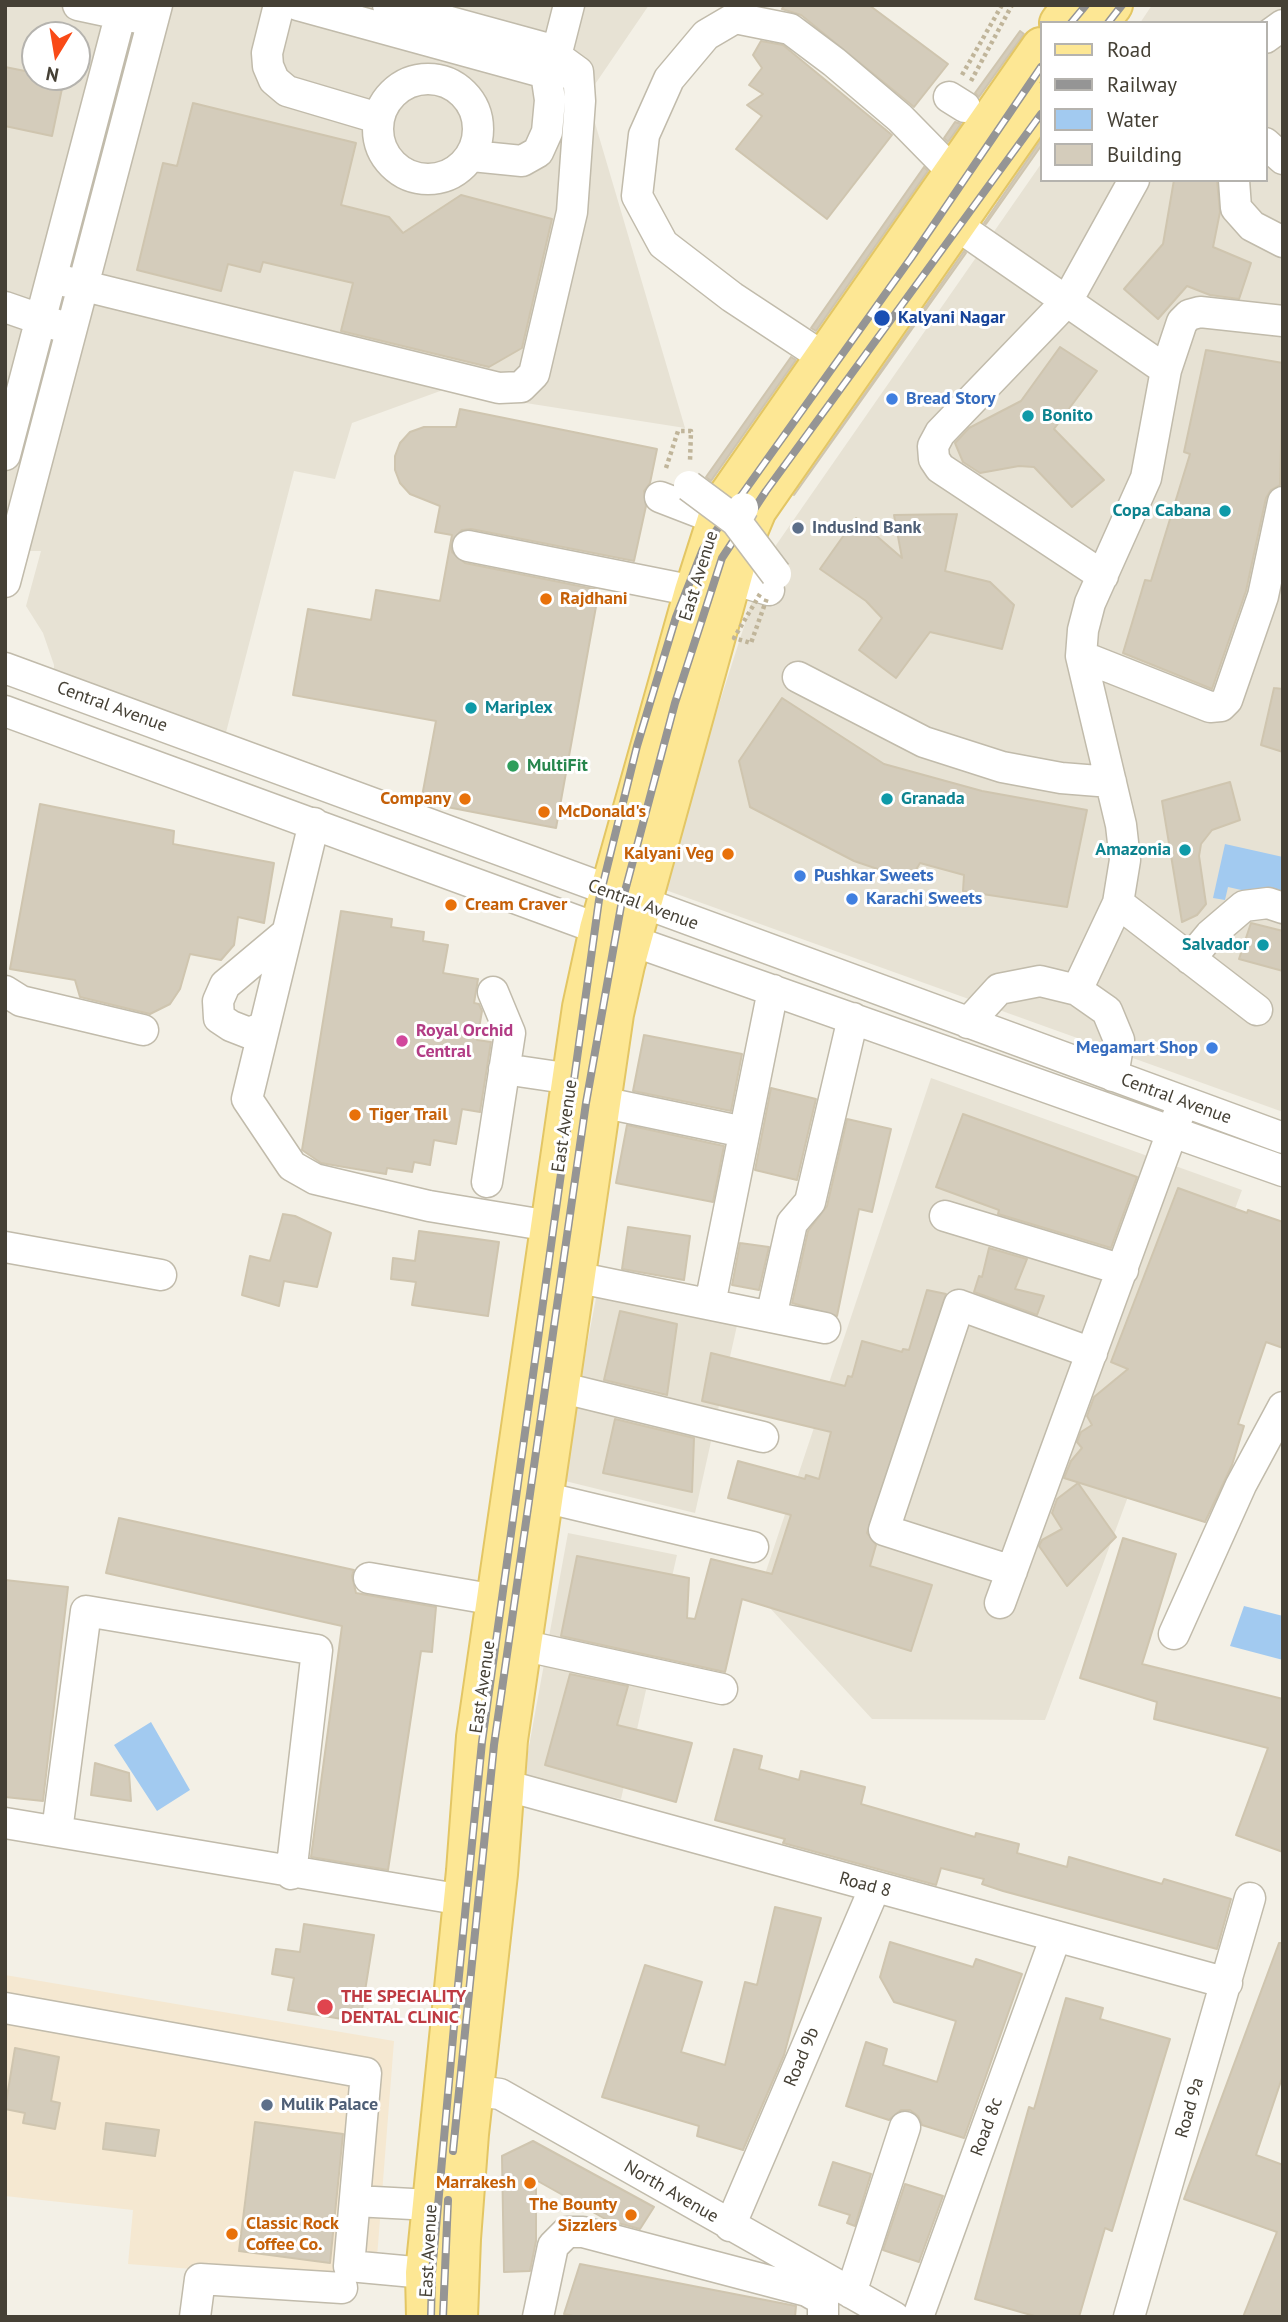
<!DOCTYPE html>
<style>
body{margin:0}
#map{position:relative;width:1288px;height:2322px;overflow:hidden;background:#f3f0e6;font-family:"PT Sans",sans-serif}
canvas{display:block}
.frame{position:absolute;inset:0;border:7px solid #454035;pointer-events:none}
.legend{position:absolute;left:1040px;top:21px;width:228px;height:161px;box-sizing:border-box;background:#fff;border:2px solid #b5b3ae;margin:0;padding:9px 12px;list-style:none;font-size:21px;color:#454035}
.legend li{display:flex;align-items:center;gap:14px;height:35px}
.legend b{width:35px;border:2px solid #b5b3ae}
.north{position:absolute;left:21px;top:21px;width:70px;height:70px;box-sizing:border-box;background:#fff;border:2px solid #b5b3ae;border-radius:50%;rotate:191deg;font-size:19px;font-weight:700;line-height:28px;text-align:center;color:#454035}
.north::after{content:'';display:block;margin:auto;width:24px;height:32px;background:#f94a17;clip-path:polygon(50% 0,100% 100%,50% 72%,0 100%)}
</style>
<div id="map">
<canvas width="1288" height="2322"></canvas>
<div class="frame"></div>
<ul class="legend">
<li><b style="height:9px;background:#fde794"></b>Road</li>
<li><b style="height:9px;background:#959595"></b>Railway</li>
<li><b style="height:19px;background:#a2caf0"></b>Water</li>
<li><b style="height:19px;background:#d4ccbb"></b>Building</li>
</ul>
<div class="north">N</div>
</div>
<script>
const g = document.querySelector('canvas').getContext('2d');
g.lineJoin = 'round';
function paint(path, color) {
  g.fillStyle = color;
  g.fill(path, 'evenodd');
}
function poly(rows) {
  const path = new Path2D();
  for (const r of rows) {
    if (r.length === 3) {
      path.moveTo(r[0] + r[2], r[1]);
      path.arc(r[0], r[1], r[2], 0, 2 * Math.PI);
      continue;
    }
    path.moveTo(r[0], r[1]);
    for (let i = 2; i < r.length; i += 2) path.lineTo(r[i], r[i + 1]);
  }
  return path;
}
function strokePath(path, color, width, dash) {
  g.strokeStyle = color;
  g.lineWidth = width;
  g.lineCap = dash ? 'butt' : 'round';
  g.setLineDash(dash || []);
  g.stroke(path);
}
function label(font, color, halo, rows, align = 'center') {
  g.font = font + ' "PT Sans",sans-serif';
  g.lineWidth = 6;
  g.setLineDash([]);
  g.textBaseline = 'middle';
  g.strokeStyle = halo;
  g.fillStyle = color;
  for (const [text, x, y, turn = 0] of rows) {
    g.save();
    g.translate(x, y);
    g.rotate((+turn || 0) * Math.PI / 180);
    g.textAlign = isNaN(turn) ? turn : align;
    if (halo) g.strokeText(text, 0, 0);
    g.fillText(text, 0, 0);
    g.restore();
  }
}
const residential = poly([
 [5,5,649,5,587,96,685,428,443,390,352,423,335,479,294,471,223,744,54,679,54,665,43,633,26,606,41,551,5,551],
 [35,35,77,35,77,77,35,77],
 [1152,5,1283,5,1283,1112,660,888,765,561,1041,164,1041,180,1265,180,1265,23,1140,23],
 [931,1078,1242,1190,1045,1720,872,1719,758,1595],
 [597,1293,738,1321,695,1513,561,1480],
 [568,1533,677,1555,621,1799,523,1779]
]);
const commercial = poly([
 [5,1975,394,2041,375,2283,128,2264,133,2210,5,2196]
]);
const water = poly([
 [1225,844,1283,857,1281,899,1228,887,1225,900,1213,898],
 [1244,1606,1283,1616,1283,1660,1230,1646],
 [151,1722,190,1790,157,1811,114,1745]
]);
const building = poly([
 [784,5,869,5,948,64,914,107,801,15,782,9,784,5],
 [1020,31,1024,34,979,97,975,93,1020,31],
 [761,41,783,45,892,135,827,219,736,149,762,116,747,105,763,94,749,85,762,68,753,55,761,41],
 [5,67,35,73,35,77,64,79,52,136,5,126,5,67],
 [193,103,356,143,341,205,389,217,403,233,461,195,552,219,522,348,489,367,341,331,353,283,263,262,260,272,228,264,221,291,137,270,163,163,177,166,193,103],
 [955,122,961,124,948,142,944,138,955,122],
 [1041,140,1041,146,986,224,984,223,1041,140],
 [924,167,928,171,816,331,811,328,924,167],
 [1174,180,1217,180,1220,212,1213,247,1251,263,1239,299,1210,295,1187,286,1158,319,1124,289,1163,244,1174,180],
 [964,251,966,253,794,495,964,251],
 [1060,347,1097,371,1054,429,1104,480,1072,507,1034,467,1019,466,980,473,963,462,955,443,969,428,1021,401,1060,347],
 [1206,350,1283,363,1280,485,1271,490,1266,498,1246,591,1212,689,1123,653,1145,580,1151,581,1190,454,1184,452,1206,350],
 [791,357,796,360,711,481,706,477,791,357],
 [460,409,657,449,650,483,644,491,646,506,634,561,471,529,462,530,451,542,452,552,465,563,599,590,556,828,421,802,436,721,293,695,308,609,371,620,376,590,440,601,452,535,435,532,440,506,410,494,400,483,395,470,395,456,400,443,410,432,424,427,456,427,460,409],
 [957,514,945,571,990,582,1014,605,1002,649,930,632,896,678,859,650,882,618,866,601,820,569,856,518,902,558,894,515,957,514],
 [1274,688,1283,689,1283,752,1261,745,1274,688],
 [782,698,884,764,982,791,1087,810,1067,907,963,891,964,875,920,863,910,880,854,861,750,807,739,761,782,698],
 [1230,782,1240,820,1212,830,1201,844,1199,856,1206,904,1197,915,1182,922,1162,801,1230,782],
 [40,804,174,831,173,844,274,863,264,923,238,917,234,945,221,960,190,954,180,989,170,1004,150,1014,80,997,75,980,10,969,40,804],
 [341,911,392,919,391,927,424,932,423,941,448,945,443,973,478,979,474,1003,479,1004,482,1011,477,1040,491,1042,480,1112,462,1109,456,1144,434,1140,430,1165,414,1162,412,1172,387,1168,386,1174,338,1166,321,1163,302,1150,341,911],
 [1251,923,1283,931,1283,971,1239,959,1251,923],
 [644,1035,742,1054,731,1111,633,1091,644,1035],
 [771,1088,816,1099,797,1180,755,1170,771,1088],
 [963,1114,1137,1177,1111,1248,998,1214,999,1210,936,1187,963,1114],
 [847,1119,891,1129,872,1212,859,1209,837,1316,792,1303,808,1231,827,1206,847,1119],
 [627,1125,724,1146,713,1202,616,1183,627,1125],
 [1178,1188,1247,1213,1248,1210,1283,1222,1283,1348,1266,1342,1238,1424,1244,1426,1232,1465,1205,1522,1064,1478,1071,1461,1082,1448,1077,1442,1081,1432,1092,1425,1087,1416,1094,1397,1128,1369,1111,1362,1178,1188],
 [283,1214,295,1216,331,1233,317,1287,284,1281,279,1306,242,1295,250,1256,270,1261,283,1214],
 [628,1227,690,1236,684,1280,622,1269,628,1227],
 [419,1231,499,1242,488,1316,412,1305,416,1282,391,1279,393,1258,415,1261,419,1231],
 [740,1243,769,1247,759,1290,732,1285,740,1243],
 [989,1248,1027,1259,1015,1289,1044,1296,1037,1315,974,1292,979,1276,982,1277,989,1248],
 [927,1290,946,1294,867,1533,876,1545,870,1566,932,1585,911,1651,742,1599,725,1672,561,1636,577,1556,689,1578,687,1618,695,1619,711,1559,772,1574,791,1515,728,1498,738,1461,805,1479,806,1475,819,1479,831,1432,702,1401,711,1353,845,1386,848,1376,852,1377,862,1341,902,1352,903,1349,909,1350,927,1290],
 [620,1311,677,1324,667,1395,604,1380,620,1311],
 [615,1419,694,1438,692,1492,603,1473,615,1419],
 [1078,1483,1116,1537,1067,1586,1039,1546,1042,1540,1062,1529,1052,1513,1057,1499,1078,1483],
 [119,1518,354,1570,352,1576,356,1593,436,1607,432,1652,421,1651,388,1870,311,1857,342,1626,106,1573,119,1518],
 [1123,1538,1176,1554,1142,1664,1283,1699,1283,1852,1236,1835,1268,1748,1154,1719,1157,1702,1080,1678,1123,1538],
 [5,1580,68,1587,43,1801,5,1797,5,1580],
 [570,1674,628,1686,617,1725,692,1743,676,1802,545,1765,570,1674],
 [734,1749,762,1756,759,1769,799,1780,801,1771,865,1787,861,1804,975,1837,976,1833,1019,1844,1017,1853,1067,1867,1069,1857,1162,1884,1164,1879,1231,1899,1217,1949,1003,1891,982,1884,984,1879,941,1868,936,1885,783,1843,785,1839,715,1820,734,1749],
 [95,1763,129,1773,131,1801,91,1795,95,1763],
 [775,1907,821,1918,784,2055,743,2150,697,2136,699,2126,602,2097,645,1965,702,1982,681,2052,725,2065,745,1982,757,1985,775,1907],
 [304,1924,374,1935,360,2022,288,2010,294,1978,272,1974,276,1949,300,1952,304,1924],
 [890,1942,973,1967,976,1959,1022,1974,964,2138,922,2125,918,2116,910,2110,901,2110,889,2120,846,2106,866,2042,887,2049,883,2065,937,2082,956,2021,894,2002,880,1977,890,1942],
 [1279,1943,1283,1943,1283,2075,1256,2155,1283,2165,1283,2317,1243,2317,1277,2232,1184,2199,1279,1943],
 [1066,1998,1103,2008,1100,2019,1170,2039,1112,2231,1105,2228,1079,2317,1038,2317,975,2299,1029,2107,1034,2109,1066,1998],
 [15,2048,59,2057,51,2101,60,2103,55,2129,23,2123,25,2113,5,2109,15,2048],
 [255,2122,343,2134,330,2263,239,2251,255,2122],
 [106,2123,159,2130,155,2156,103,2149,106,2123],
 [533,2141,654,2207,640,2229,607,2220,536,2180,536,2241,530,2271,504,2272,502,2156,533,2141],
 [833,2162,871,2174,855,2226,847,2223,850,2215,819,2205,833,2162],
 [905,2184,943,2196,919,2262,883,2250,905,2184],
 [580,2264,796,2306,795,2317,577,2317,564,2314,580,2264]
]);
const path = poly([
 [962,75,1002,5],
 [971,81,1012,5],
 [666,468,678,431,691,431,690,461]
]);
const minor = poly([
 [78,5,139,18],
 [279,5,267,53,268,66,274,80,287,91,378,118],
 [298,5,546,73,578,72],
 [1265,38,1283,25],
 [556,56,569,5],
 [428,129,50],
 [949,97,965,107],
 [1265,143,1283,159],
 [472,156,522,161,538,152,547,132,550,100,546,73],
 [1234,180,1236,208,1252,226,1283,242],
 [955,224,1166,370],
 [52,278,499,388,521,387,534,374,572,212,580,101,578,72,545,48,388,5],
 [5,307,57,325],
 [823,357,732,297,663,244,637,196,644,135,669,79,706,35,735,18,790,29,834,62,900,118,953,172],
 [5,455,123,5],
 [660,497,717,519],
 [468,546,694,591],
 [1103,576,940,468,934,459,933,446,940,433,1067,301,1134,180],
 [732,579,769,590],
 [5,582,157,5],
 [1081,656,1210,707,1221,706,1227,700,1263,596,1283,502],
 [5,668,1283,1138],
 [798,677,924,742,1002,767,1061,778,1111,782],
 [5,711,599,929,1283,1171],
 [314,823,247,1099,292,1166,315,1179,429,1206,550,1226],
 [1118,903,1257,1010],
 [1190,959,1210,935,1244,906,1268,903,1283,908],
 [1077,990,1118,903,1125,860,1121,825,1081,656,1083,630,1090,603,1146,478,1166,370,1182,322,1189,315,1200,312,1283,321],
 [5,991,21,1001,143,1030],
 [968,1023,999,989,1040,981,1077,990,1107,1011,1119,1040,1113,1076],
 [264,1027,249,1033,231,1026,219,1018,218,1001,225,985,287,933],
 [504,1069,572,1079],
 [601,1102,744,1132],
 [487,1182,510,1033,493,992],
 [945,1216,1123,1270],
 [5,1247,161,1275],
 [575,1277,825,1328],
 [710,1304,773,990],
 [771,1317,792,1223,810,1202,853,1018],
 [559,1387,763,1437],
 [543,1497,753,1547],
 [1012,1571,884,1530,959,1305,1092,1353],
 [369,1578,496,1600],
 [1000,1603,1179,1113],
 [1174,1634,1241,1485,1283,1407],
 [521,1645,722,1689],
 [504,1785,1227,1983],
 [5,1823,463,1900],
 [57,1831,86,1611,317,1650,291,1874],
 [5,2008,366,2073,349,2266,425,2273],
 [453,2088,500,2094,894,2317],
 [355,2201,431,2205],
 [730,2226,875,1887],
 [851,2293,905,2127],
 [195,2317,200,2279,342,2288],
 [538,2317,553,2246,567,2232,583,2232,807,2291,823,2300,823,2317],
 [918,2317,1056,1936],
 [1129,2317,1250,1898]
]);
const major = poly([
 [1059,23,1072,5],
 [1099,23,1113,5],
 [426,2317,425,2273,466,1871,476,1737,582,1007,599,929,694,591,717,519,729,494,1041,47],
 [458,2317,461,2239,469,2134,498,1874,508,1740,614,1014,625,965,739,553,757,510,1041,102]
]);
const rail = poly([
 [1071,23,1086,5],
 [1108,23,1122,5],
 [453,2151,494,1745,586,1103,621,906,675,703,722,558,766,491,1041,114],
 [431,2317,432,2273,454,2026,482,1742,599,900,637,746,676,617,703,549,911,258,1041,67],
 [443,2317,448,2200]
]);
const pathBridge = poly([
 [760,594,734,638,751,643,767,598]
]);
const minorBridge = poly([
 [689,486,736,521],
 [743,508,736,521,776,574]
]);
const markers = [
 [882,318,9,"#1a4fb4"],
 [892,399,7,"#3f7fe0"],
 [1028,416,7,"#0f9aa8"],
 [1225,511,7,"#0f9aa8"],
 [798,528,7,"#5c6f8a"],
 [546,599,7,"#e8710a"],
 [471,708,7,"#0f9aa8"],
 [513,766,7,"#2e9e5b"],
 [465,799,7,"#e8710a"],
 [887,799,7,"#0f9aa8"],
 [544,812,7,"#e8710a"],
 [1185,850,7,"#0f9aa8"],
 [728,854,7,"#e8710a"],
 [800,876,7,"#3f7fe0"],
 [852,899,7,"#3f7fe0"],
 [451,905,7,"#e8710a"],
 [1263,945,7,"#0f9aa8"],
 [402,1041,7,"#d1479c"],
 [1212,1048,7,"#3f7fe0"],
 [355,1115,7,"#e8710a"],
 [325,2007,9,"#e0444e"],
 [267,2105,7,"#5c6f8a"],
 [530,2183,7,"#e8710a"],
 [631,2215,7,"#e8710a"],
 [232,2234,7,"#e8710a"]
];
const transitNames = [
 ["Kalyani Nagar",898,318]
];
const shopNames = [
 ["Bread Story",906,399],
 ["Pushkar Sweets",814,876],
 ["Karachi Sweets",866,899],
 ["Megamart Shop",1198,1048,"right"]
];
const cultureNames = [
 ["Bonito",1042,416],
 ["Copa Cabana",1211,511,"right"],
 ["Mariplex",485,708],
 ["Granada",901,799],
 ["Amazonia",1171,850,"right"],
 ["Salvador",1249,945,"right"]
];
const serviceNames = [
 ["IndusInd Bank",812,528],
 ["Mulik Palace",281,2105]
];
const streetNames = [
 ["East Avenue",699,576,-73],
 ["Central Avenue",112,707,20],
 ["Central Avenue",643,905,20],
 ["Central Avenue",1176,1099,20],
 ["East Avenue",565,1126,-82],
 ["East Avenue",483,1687,-82],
 ["Road 8",865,1885,15],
 ["Road 9b",802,2057,-67],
 ["Road 9a",1190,2108,-74],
 ["Road 8c",987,2127,-70],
 ["North Avenue",671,2192,30],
 ["East Avenue",429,2251,-87]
];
const foodNames = [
 ["Rajdhani",560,599],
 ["Company",451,799,"right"],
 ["McDonald's",558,812],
 ["Kalyani Veg",714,854,"right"],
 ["Cream Craver",465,905],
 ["Tiger Trail",369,1115],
 ["Marrakesh",516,2183,"right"],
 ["The Bounty",617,2205,"right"],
 ["Sizzlers",617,2226,"right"],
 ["Classic Rock",246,2224],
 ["Coffee Co.",246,2245]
];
const leisureNames = [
 ["MultiFit",527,766]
];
const hotelNames = [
 ["Royal Orchid",416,1031],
 ["Central",416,1052]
];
const healthNames = [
 ["THE SPECIALITY",341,1997],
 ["DENTAL CLINIC",341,2018]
];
paint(residential, '#e7e2d4');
paint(commercial, '#f5e8d1');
paint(water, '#a2caf0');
paint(building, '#d4ccbb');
strokePath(building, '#cfc5af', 2);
strokePath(minor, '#c1bbab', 33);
strokePath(major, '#e3c664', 42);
strokePath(path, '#c0b59a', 4.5, [3.5, 3.5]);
strokePath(minor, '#fff', 30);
strokePath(major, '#fde794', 38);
strokePath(rail, '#959595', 8);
strokePath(rail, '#fff', 5, [16]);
strokePath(minorBridge, '#c1bbab', 33, []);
strokePath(pathBridge, '#c0b59a', 4.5, [3.5, 3.5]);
strokePath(minorBridge, '#fff', 30);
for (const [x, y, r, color] of markers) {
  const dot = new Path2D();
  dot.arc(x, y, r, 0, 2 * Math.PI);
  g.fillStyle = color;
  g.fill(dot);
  strokePath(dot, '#fff', 2.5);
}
label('bold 18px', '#164399', '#fff', transitNames, 'left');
label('bold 18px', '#366cbe', '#fff', shopNames, 'left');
label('bold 18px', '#0d838f', '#fff', cultureNames, 'left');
label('bold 18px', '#4e5e75', '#fff', serviceNames, 'left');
label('18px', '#454035', '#fff', streetNames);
label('bold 18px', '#c56008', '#fff', foodNames, 'left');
label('bold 18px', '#27864d', '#fff', leisureNames, 'left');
label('bold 18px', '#b23c85', '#fff', hotelNames, 'left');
label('bold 18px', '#be3a42', '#fff', healthNames, 'left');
</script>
